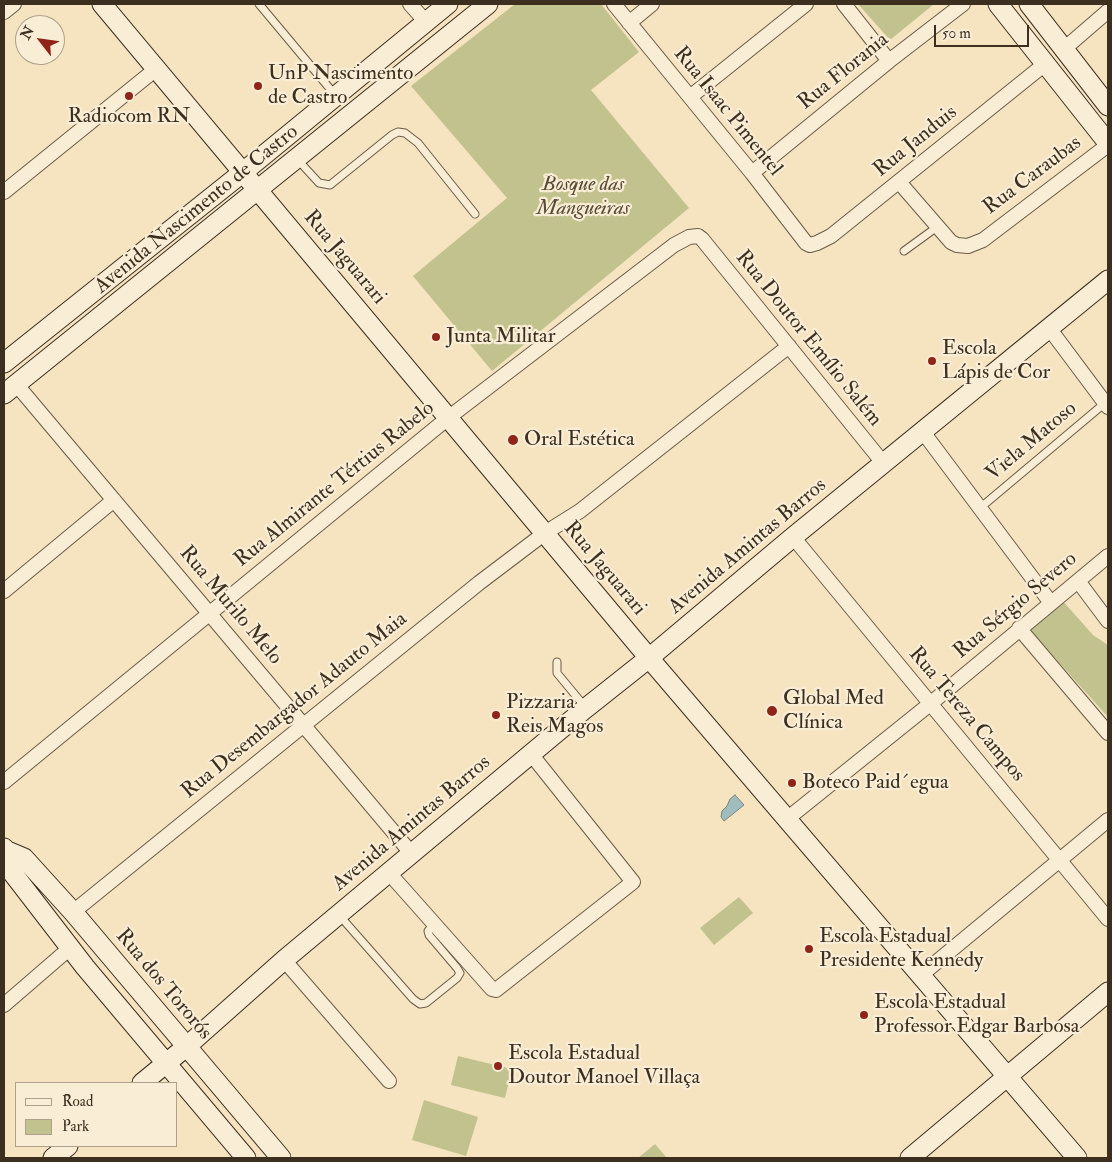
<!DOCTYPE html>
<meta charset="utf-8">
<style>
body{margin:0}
#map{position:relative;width:1112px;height:1162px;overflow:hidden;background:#f6e3c0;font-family:"IM FELL Double Pica",serif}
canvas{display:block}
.frame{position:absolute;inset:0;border:5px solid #3c2f20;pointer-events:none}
.legend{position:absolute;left:15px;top:1082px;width:162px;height:65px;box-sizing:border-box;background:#f9edd6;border:1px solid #ada18d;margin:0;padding:6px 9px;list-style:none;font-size:15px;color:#3c2f20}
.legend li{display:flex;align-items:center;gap:10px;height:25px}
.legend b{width:25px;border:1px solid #ada18d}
.north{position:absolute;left:15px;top:15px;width:50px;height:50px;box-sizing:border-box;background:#f9edd6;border:1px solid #ada18d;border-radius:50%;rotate:300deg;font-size:14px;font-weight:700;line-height:20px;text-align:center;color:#3c2f20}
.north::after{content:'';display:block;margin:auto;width:18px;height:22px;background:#8f2418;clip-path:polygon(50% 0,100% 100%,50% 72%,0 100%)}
.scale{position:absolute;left:934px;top:25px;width:95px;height:22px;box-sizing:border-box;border:2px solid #3c2f20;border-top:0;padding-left:6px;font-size:15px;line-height:18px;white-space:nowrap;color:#3c2f20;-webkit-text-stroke:4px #f9edd6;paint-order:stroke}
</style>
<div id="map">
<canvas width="1112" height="1162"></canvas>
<div class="frame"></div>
<ul class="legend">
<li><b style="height:6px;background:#f9edd6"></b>Road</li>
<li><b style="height:14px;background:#c2c28e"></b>Park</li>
</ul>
<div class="north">N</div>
<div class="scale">50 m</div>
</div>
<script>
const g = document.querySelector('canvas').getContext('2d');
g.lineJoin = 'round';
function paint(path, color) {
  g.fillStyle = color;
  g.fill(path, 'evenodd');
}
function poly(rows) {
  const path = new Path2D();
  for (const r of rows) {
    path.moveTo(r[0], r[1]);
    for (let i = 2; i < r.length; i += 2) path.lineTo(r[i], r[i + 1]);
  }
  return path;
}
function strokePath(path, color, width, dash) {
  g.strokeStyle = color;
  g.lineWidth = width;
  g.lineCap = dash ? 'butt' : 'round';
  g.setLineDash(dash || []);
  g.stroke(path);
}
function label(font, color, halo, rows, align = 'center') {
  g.font = font + ' "IM FELL Double Pica",serif';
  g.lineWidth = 4.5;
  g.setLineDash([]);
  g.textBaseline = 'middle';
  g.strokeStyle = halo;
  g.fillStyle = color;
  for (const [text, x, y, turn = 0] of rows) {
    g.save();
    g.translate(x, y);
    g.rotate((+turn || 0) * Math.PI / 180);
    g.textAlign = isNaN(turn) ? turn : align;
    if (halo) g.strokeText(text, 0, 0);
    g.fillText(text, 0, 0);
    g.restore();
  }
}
const green = poly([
 [515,4,601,4,639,52,591,90,689,208,492,371,413,276,507,198,411,86],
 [858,4,934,4,890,40],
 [1061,599,1093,635,1108,645,1108,717,1029,629],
 [739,897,753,913,714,945,700,928],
 [458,1056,512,1069,505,1098,451,1085],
 [424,1100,478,1117,466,1156,412,1140],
 [655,1144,667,1158,638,1158]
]);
const water = poly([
 [735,795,744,805,724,821,721,817,722,811,727,806,730,799,735,795]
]);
const lane = poly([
 [259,4,336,96],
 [297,159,319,183,330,185,392,135,398,132,405,133,418,143,475,214],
 [904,251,937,227],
 [980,508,1105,403],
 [557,662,557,673,586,708],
 [339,915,413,999,420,1004,426,1003,457,978,460,973,457,968,429,935,428,931,434,924]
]);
const street = poly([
 [410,4,426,22],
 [614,4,752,173,806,243,810,245,817,243,831,236,1045,64],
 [844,4,889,61],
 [4,12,14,4],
 [629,23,652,4],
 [1064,49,1108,11],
 [690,97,806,4],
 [752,173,889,61,963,4],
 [899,182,951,242,957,245,968,246,983,240,1108,145],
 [4,192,156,69],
 [1049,328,1108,407],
 [16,384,412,854],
 [923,432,1051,603],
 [793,537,1108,919],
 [1078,581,1108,621],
 [4,591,114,500],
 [1019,628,1108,733],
 [4,782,448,418,674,245,689,237,698,236,702,239,884,464],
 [787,819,930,704,1108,556],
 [389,873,492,989,496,990,633,882,531,754],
 [73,912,479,583,545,533,580,511,789,346],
 [284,960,389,1081],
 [921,975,1108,820],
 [4,1005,70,948]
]);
const secondary = poly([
 [102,4,649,658,1077,1158],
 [998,4,1108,143],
 [1029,4,1108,106],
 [4,363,242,173,448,4],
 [4,394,488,4],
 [4,848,11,871,85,967,246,1158],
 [5,850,24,858,73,912,281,1158],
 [142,1083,186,1047,284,960,586,708,649,658,793,537,1108,280],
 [53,1158,68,1146],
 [910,1158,1108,992]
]);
const markers = [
 [258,86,5,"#8f2418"],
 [129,96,5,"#8f2418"],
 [436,337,5,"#8f2418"],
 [932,361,5,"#8f2418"],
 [513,440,6,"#8f2418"],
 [772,711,6,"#8f2418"],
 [496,715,5,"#8f2418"],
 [792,783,5,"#8f2418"],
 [809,949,5,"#8f2418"],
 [864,1015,5,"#8f2418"],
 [498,1066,5,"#8f2418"]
];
const streetNames = [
 ["Rua Florania",844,72,-39],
 ["Rua Isaac Pimentel",727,112,51],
 ["Rua Janduis",916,142,-39],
 ["Rua Caraubas",1033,176,-37],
 ["Avenida Nascimento de Castro",197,210,-39],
 ["Rua Jaguarari",344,258,50],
 ["Rua Doutor Emílio Salém",808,339,51],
 ["Viela Matoso",1032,442,-40],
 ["Rua Almirante Tértius Rabelo",335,485,-39],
 ["Avenida Amintas Barros",748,547,-40],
 ["Rua Jaguarari",604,569,50],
 ["Rua Murilo Melo",230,606,50],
 ["Rua Sérgio Severo",1016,606,-40],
 ["Rua Desembargador Adauto Maia",295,706,-39],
 ["Rua Tereza Campos",966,715,50],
 ["Avenida Amintas Barros",412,824,-40],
 ["Rua dos Tororós",163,985,50]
];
const poiNames = [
 ["UnP Nascimento",268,74],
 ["de Castro",268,98],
 ["Radiocom RN",129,117,"center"],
 ["Junta Militar",446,337],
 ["Escola",942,349],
 ["Lápis de Cor",942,373],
 ["Oral Estética",524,440],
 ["Global Med",783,699],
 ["Clínica",783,723],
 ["Pizzaria",506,703],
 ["Reis Magos",506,727],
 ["Boteco Paid´egua",802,783],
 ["Escola Estadual",819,937],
 ["Presidente Kennedy",819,961],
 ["Escola Estadual",874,1003],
 ["Professor Edgar Barbosa",874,1027],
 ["Escola Estadual",508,1054],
 ["Doutor Manoel Villaça",508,1078]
];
const parkNames = [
 ["Bosque das",583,185],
 ["Mangueiras",583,209]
];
paint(green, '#c2c28e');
paint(water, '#a1bcbc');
strokePath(water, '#79847e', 1);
strokePath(lane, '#6a5c48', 9);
strokePath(street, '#6a5c48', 16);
strokePath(secondary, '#3c2f20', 21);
strokePath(lane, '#f9edd6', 7);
strokePath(street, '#f9edd6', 14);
strokePath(secondary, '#f9edd6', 19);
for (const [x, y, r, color] of markers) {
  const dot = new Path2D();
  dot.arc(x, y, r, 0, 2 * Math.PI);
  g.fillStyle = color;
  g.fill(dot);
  strokePath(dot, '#f9edd6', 2);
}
label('21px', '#3c2f20', '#f9edd6', streetNames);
label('21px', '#3c2f20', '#f9edd6', poiNames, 'left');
label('italic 21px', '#574c36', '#f9edd6', parkNames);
</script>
